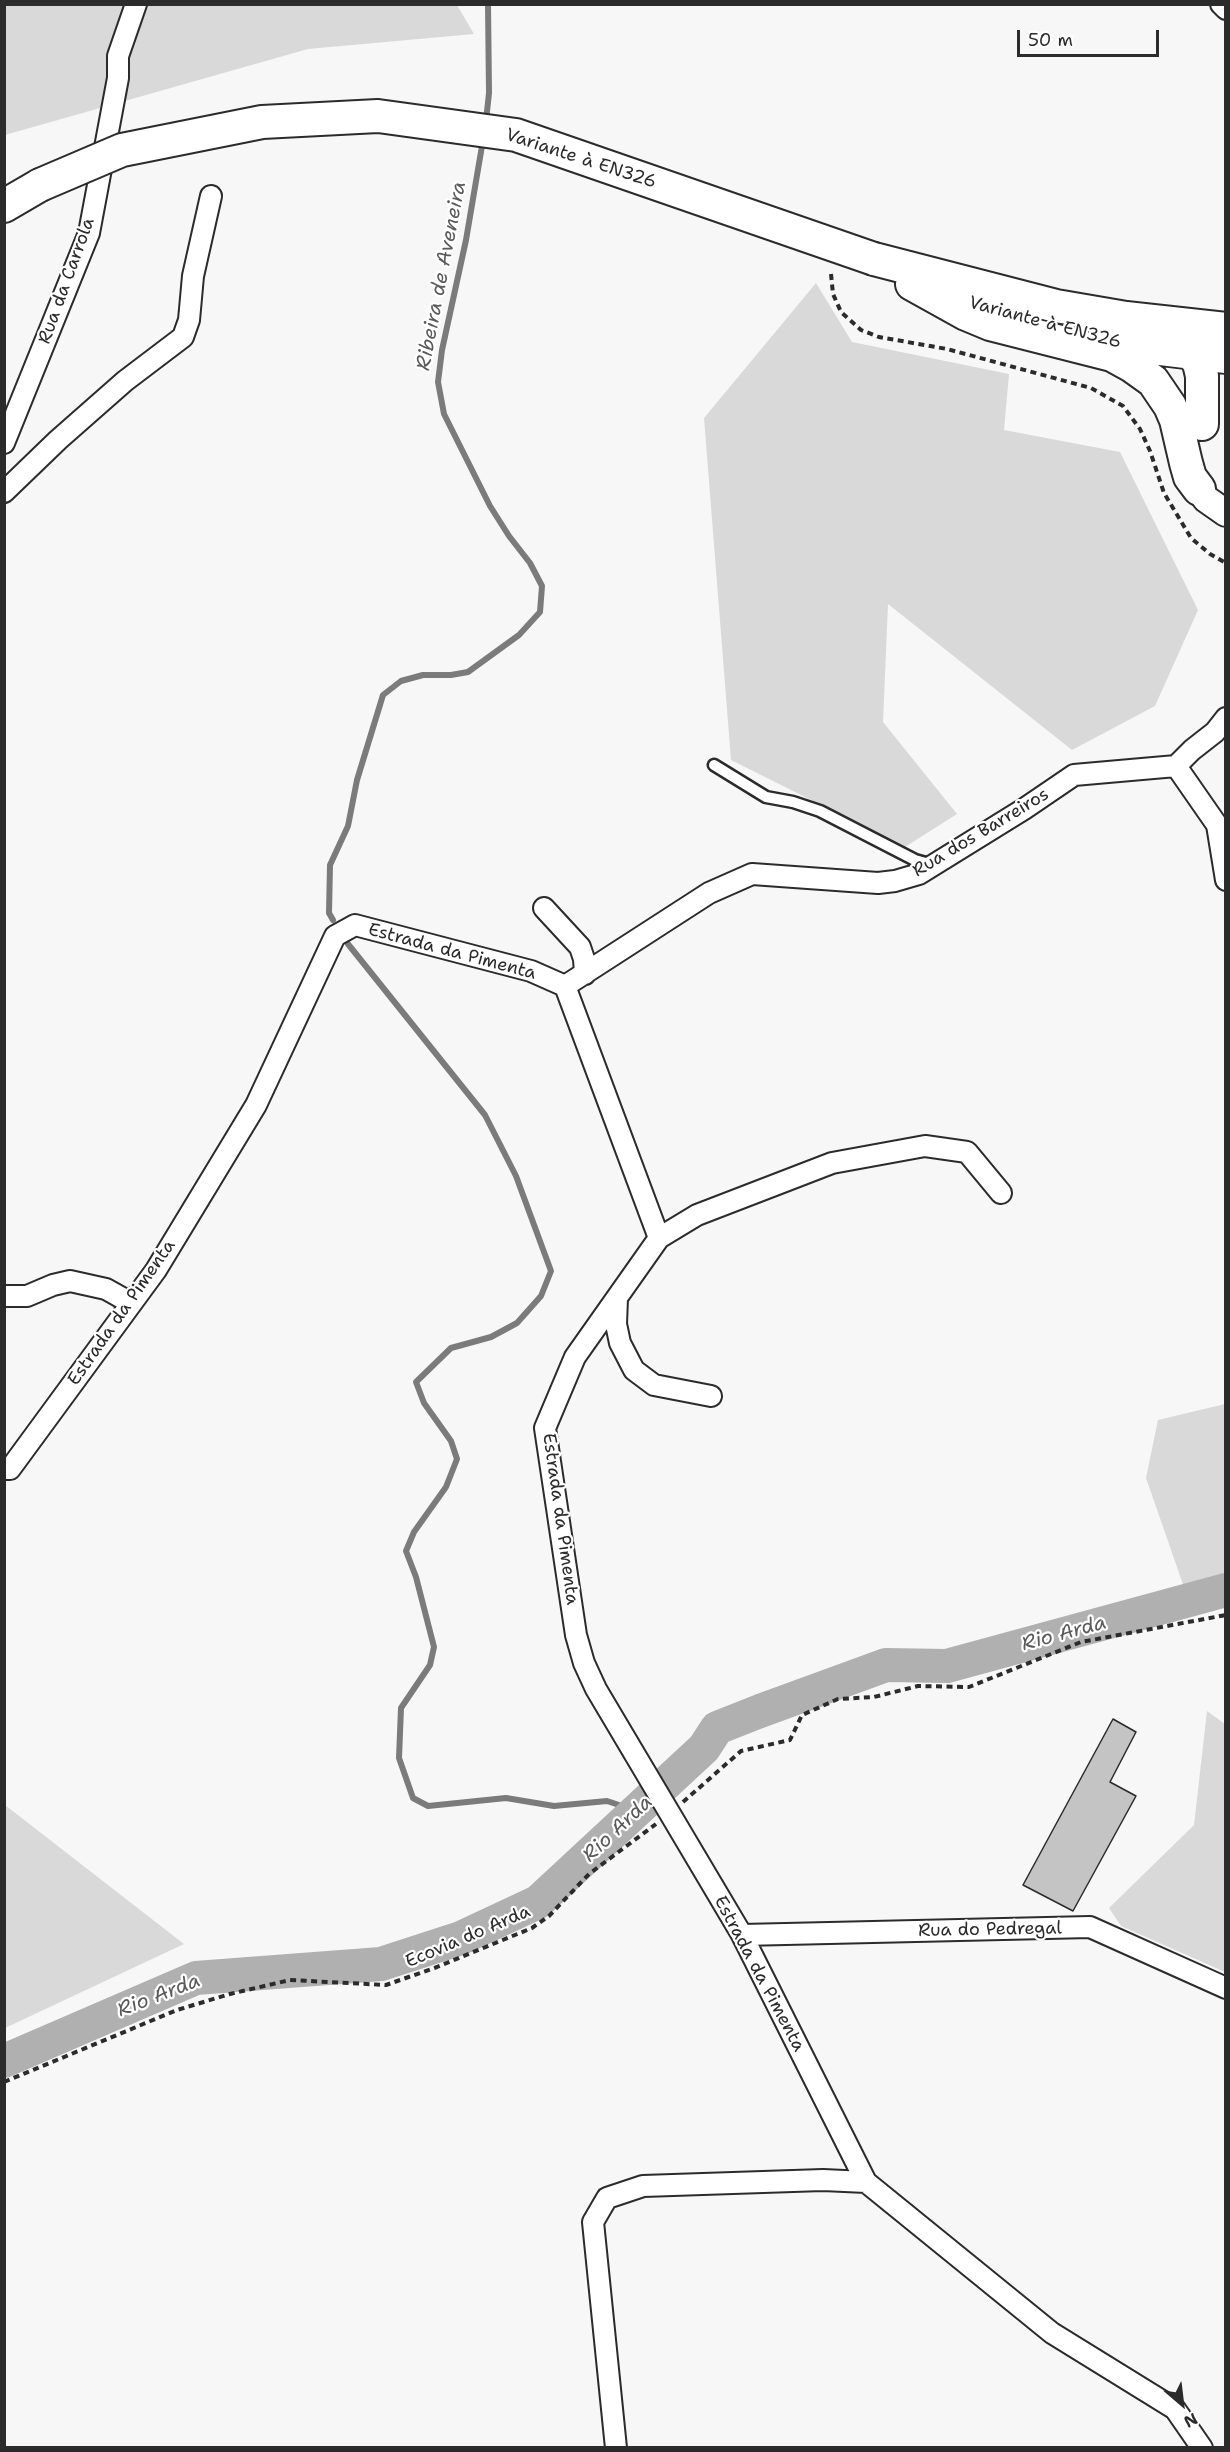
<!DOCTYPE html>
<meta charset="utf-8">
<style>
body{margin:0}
#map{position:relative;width:1230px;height:2452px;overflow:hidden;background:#f7f7f7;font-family:"Shantell Sans",sans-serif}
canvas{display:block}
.frame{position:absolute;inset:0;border:6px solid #2b2b2b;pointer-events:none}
.north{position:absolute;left:1152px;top:2374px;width:60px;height:60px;-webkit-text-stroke:4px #fff;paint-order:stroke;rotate:152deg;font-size:16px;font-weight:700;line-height:24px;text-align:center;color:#2b2b2b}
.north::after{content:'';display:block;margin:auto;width:21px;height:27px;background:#2b2b2b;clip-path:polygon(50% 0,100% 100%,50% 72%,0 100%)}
.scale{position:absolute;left:1017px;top:30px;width:142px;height:27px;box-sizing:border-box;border:3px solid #2b2b2b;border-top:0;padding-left:8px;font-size:18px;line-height:21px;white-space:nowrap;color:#2b2b2b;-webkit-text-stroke:4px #fff;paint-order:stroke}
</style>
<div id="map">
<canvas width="1230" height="2452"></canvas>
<div class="frame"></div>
<div class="north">N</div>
<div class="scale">50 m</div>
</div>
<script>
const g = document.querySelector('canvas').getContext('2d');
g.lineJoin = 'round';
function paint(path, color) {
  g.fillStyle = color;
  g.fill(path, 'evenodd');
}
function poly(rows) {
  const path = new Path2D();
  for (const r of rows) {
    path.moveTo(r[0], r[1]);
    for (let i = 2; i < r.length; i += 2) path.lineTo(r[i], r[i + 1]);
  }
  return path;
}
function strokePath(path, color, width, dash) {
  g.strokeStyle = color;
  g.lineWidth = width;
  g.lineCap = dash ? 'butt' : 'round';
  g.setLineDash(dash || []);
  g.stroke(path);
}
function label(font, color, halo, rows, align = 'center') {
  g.font = font + ' "Shantell Sans",sans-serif';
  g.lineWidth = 4.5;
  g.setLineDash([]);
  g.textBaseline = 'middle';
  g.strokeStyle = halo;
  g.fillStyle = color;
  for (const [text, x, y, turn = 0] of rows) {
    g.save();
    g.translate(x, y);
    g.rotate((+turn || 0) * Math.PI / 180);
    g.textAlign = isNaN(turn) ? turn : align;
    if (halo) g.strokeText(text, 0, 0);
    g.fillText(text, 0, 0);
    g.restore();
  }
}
const green = poly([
 [5,5,457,5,474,34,308,49,5,135],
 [816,283,852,342,1009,374,1004,430,1120,452,1198,610,1155,706,1072,750,888,604,883,722,957,814,905,847,731,760,704,418],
 [1225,1404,1225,1583,1186,1593,1146,1478,1158,1420],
 [1207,1711,1225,1724,1225,1972,1121,1926,1109,1908,1194,1825],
 [4,1805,5,1805,184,1944,5,2028]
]);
const stream = poly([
 [486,121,489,93,488,4],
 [333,920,329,913,330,865,348,826,357,780,383,695,401,681,423,675,451,675,468,672,519,635,540,612,542,586,530,563,509,536,490,506,444,414,438,382,442,350,466,240,483,140],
 [348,944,485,1115,516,1176,551,1271,541,1296,517,1323,491,1337,451,1348,416,1382,424,1403,451,1441,457,1459,446,1487,414,1532,406,1551,416,1577,434,1647,430,1665,401,1708,399,1758,413,1798,428,1806,506,1798,554,1806,607,1801,637,1811]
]);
const river = poly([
 [4,2061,196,1978,381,1964,461,1938,538,1902,704,1748,717,1728,760,1711,886,1665,947,1666,1226,1590]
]);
const building = poly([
 [1113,1719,1136,1732,1110,1782,1136,1796,1073,1911,1023,1885,1113,1719]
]);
const path = poly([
 [831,274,833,294,841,312,861,330,879,337,947,349,1091,388,1123,406,1140,429,1150,451,1164,493,1191,538,1210,554,1226,563],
 [683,1802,741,1751,790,1740,802,1715,838,1699,874,1697,918,1686,969,1687,1081,1642,1226,1615],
 [4,2082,177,2010,230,1994,290,1980,386,1985,437,1967,532,1928,549,1916,589,1874,656,1824]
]);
const service = poly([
 [714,765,766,797,793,802,820,811,915,860,933,865]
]);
const minor = poly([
 [1221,4,1226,9],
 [4,443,89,233,118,78,118,56,136,4],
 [4,492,58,440,125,381,183,337,189,320,193,276,211,196],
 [1176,766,1217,825,1226,880],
 [544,908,580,947,584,959,585,974],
 [565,986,709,893,752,874,878,883,895,881,919,874,1024,809,1074,775,1176,766,1192,750,1215,732,1226,718],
 [659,1238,697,1215,832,1163,925,1146,967,1152,1001,1193],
 [4,1296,27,1296,53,1285,70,1281,106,1289,131,1303],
 [617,1298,616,1324,620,1343,634,1370,654,1385,711,1396],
 [4,1469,10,1469,156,1270,256,1105,335,936,355,925,531,971,565,986,659,1238,575,1357,545,1428,576,1635,584,1663,596,1689,742,1935,866,2182,1052,2333,1175,2409,1202,2448],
 [742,1935,1090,1927,1226,1988],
 [616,2448,593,2222,607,2198,643,2186,823,2180,866,2182]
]);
const tertiary = poly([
 [1199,489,1206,499,1226,513]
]);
const primary = poly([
 [4,206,40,185],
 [874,259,1056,306,1126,318,1226,329],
 [912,284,966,314,990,324,1112,355,1132,366,1153,381,1170,406,1176,420,1186,463,1190,477,1199,489],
 [1183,340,1199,363,1202,376,1202,424],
 [1104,342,1226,357]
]);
const primaryBridge = poly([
 [40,185,122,150,262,122,378,116,516,135,874,259]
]);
const streetNames = [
 ["Variante à EN326",581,159,18],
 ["Rua da Carrola",67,281,-70],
 ["Variante à EN326",1045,323,15],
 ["Rua dos Barreiros",981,833,-31],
 ["Estrada da Pimenta",452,952,15],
 ["Estrada da Pimenta",122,1313,-55],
 ["Estrada da Pimenta",560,1519,82],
 ["Rua do Pedregal",990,1930,-1],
 ["Ecovia do Arda",468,1937,-23],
 ["Estrada da Pimenta",759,1974,62]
];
const waterNames = [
 ["Ribeira de Aveneira",442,276,-79],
 ["Rio Arda",1064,1634,-15],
 ["Rio Arda",618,1829,-43],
 ["Rio Arda",159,1996,-21]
];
paint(green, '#d9d9d9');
strokePath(stream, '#7b7b7b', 6);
strokePath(river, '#b0b0b0', 34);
paint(building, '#c4c4c4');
strokePath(building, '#2b2b2b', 1.5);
strokePath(service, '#2b2b2b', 15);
strokePath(minor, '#2b2b2b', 24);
strokePath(tertiary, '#2b2b2b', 30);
strokePath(primary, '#2b2b2b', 36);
strokePath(path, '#2b2b2b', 4, [6, 4.5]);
strokePath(service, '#fff', 10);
strokePath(minor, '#fff', 20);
strokePath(tertiary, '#fff', 26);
strokePath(primary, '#fff', 32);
strokePath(primaryBridge, '#2b2b2b', 36, []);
strokePath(primaryBridge, '#fff', 32);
label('18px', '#2b2b2b', '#fff', streetNames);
label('italic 20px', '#5a5a5a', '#fff', waterNames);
</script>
